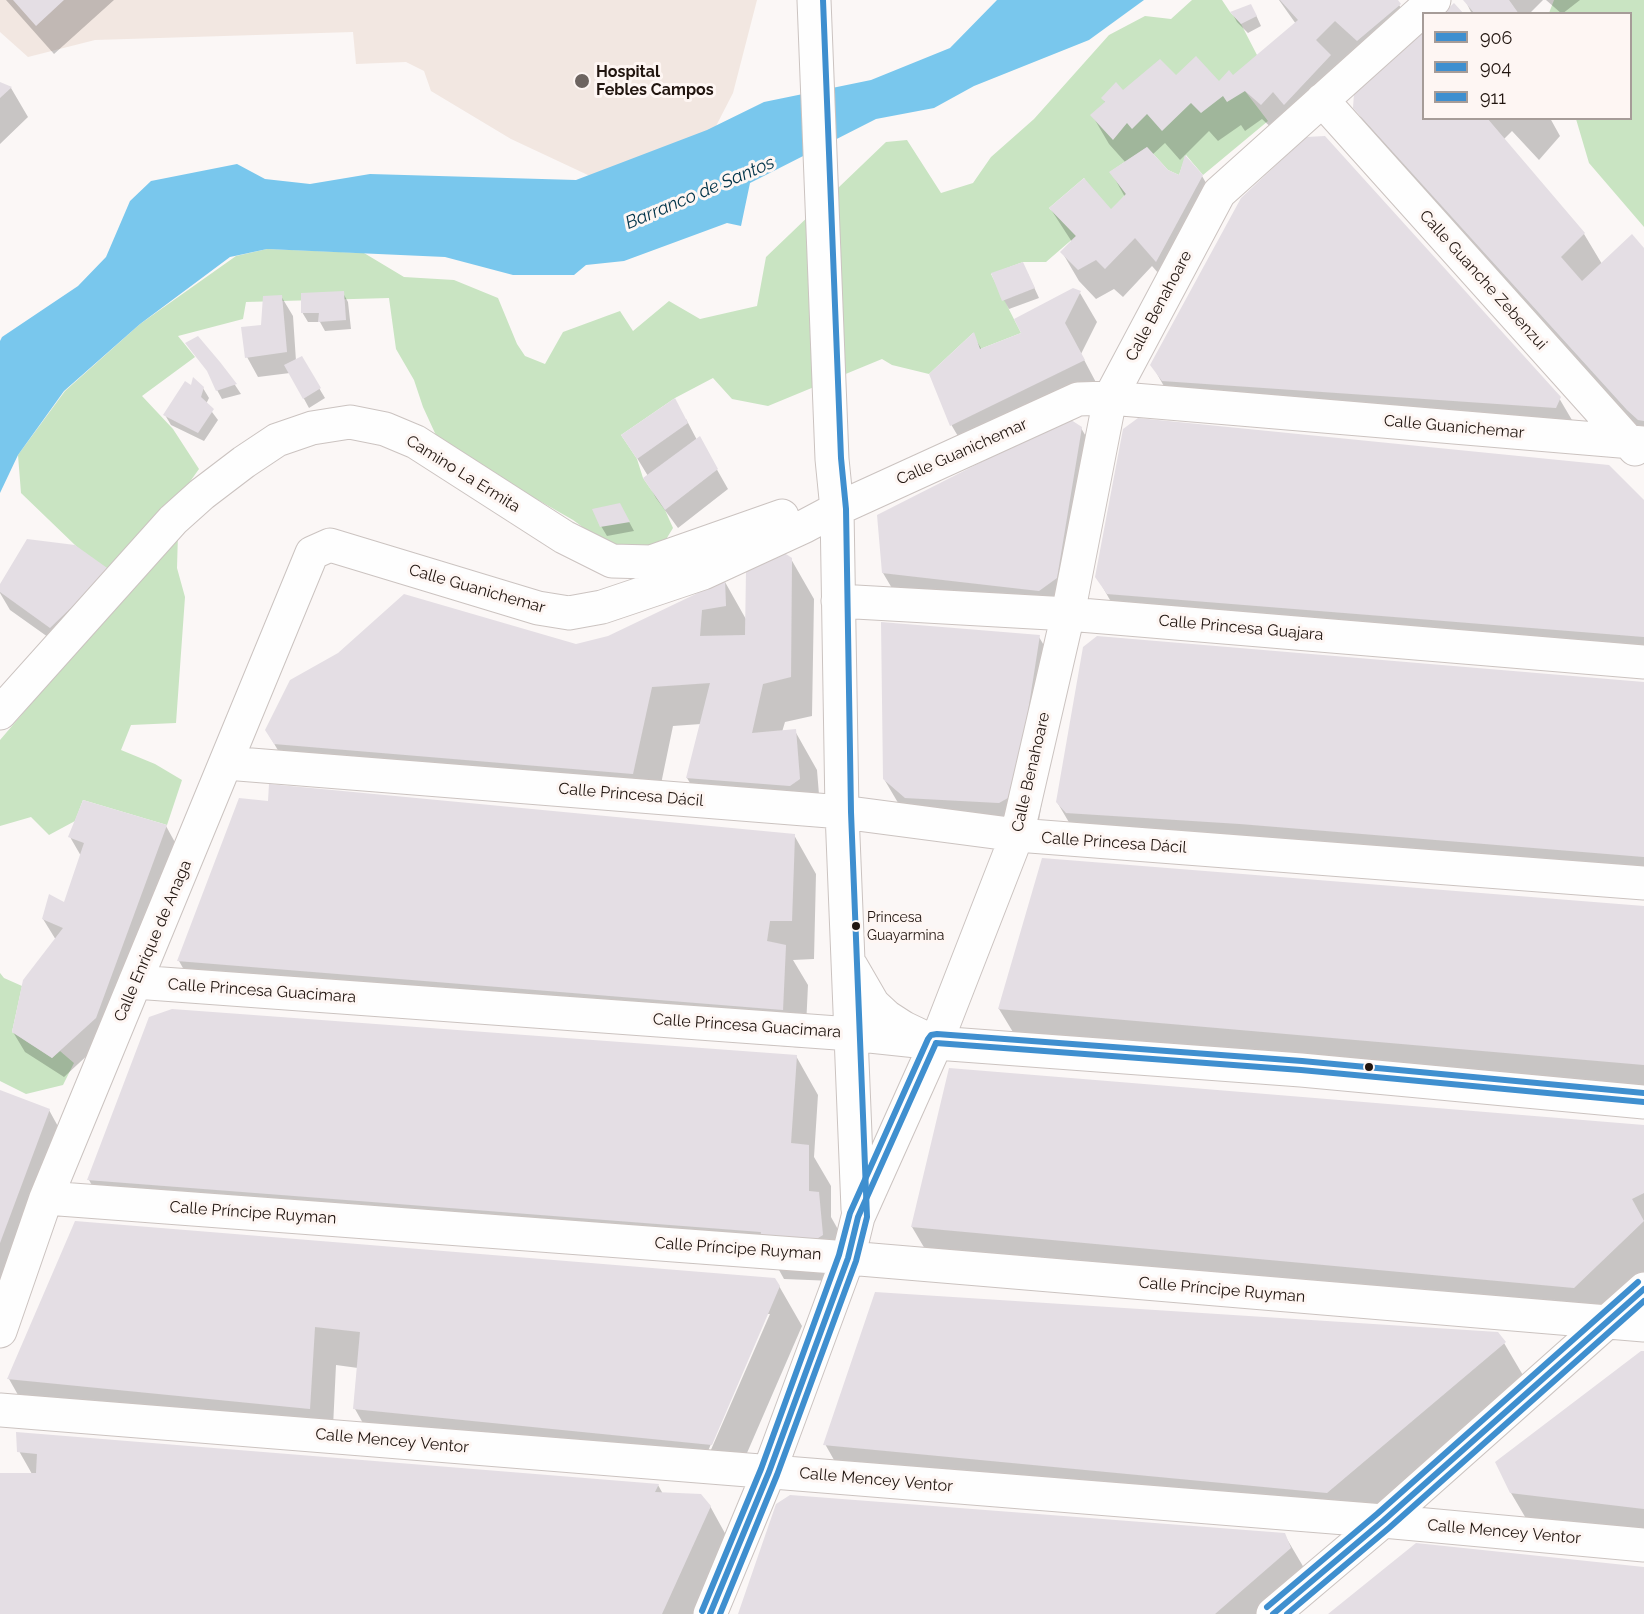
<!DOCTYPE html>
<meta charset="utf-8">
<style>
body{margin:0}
#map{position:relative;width:1644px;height:1614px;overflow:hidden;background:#fbf7f6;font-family:Raleway,sans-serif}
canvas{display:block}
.legend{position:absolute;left:1422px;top:12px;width:210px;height:108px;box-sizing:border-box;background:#fef6f3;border:2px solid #a69c98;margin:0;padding:8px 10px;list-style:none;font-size:18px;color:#21150f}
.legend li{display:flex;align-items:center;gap:12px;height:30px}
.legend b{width:30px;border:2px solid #a69c98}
</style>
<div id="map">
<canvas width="1644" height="1614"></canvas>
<ul class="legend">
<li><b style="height:8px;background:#3f8fcf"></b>906</li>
<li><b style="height:8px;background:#3f8fcf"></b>904</li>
<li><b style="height:8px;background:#3f8fcf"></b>911</li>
</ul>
</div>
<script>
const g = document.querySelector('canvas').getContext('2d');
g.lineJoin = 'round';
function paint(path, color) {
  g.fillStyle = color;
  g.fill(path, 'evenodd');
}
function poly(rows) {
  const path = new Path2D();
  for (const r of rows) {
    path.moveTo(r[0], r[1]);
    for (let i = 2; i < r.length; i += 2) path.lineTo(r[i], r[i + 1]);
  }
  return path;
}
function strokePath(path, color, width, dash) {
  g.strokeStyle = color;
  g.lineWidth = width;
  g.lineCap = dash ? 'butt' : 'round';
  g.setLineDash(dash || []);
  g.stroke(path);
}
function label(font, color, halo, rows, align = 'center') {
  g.font = font + ' Raleway,sans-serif';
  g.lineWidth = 6;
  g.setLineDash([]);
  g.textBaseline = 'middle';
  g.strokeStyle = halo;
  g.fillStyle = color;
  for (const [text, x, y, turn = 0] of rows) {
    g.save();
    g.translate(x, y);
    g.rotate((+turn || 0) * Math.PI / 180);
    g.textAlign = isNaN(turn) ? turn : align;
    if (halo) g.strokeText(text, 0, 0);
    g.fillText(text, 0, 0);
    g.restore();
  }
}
const built = poly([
 [0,0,757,0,733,93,715,128,590,176,511,139,431,91,424,71,406,62,356,64,353,32,95,40,28,57,0,32]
]);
const green = poly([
 [1192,0,1222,0,1230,12,1241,24,1257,55,1245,91,1268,121,1203,175,1186,155,1179,175,1168,170,1147,147,1110,172,1126,194,1108,214,1084,178,1049,208,1076,236,1046,262,1023,262,991,274,1021,333,980,349,973,333,929,374,892,365,882,359,768,406,732,399,713,378,675,398,621,435,637,459,643,478,665,510,673,528,662,546,619,554,573,520,440,444,423,407,414,380,396,349,389,298,246,302,243,319,178,336,195,357,142,396,173,429,199,469,179,497,177,568,185,597,176,723,131,725,121,750,155,764,182,780,167,825,83,800,75,821,49,835,31,817,0,826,0,740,78,649,118,597,75,545,21,493,18,455,65,391,140,324,236,256,267,249,364,253,404,277,454,280,498,298,517,344,525,356,545,364,563,332,620,311,633,331,669,301,700,319,757,306,766,257,886,142,907,140,941,193,973,183,991,157,1034,119,1109,35,1145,16,1171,19],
 [1554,0,1644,0,1644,227,1589,163,1576,119,1630,118,1630,14,1549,13],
 [0,973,4,978,22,986,12,1032,52,1058,60,1051,74,1063,63,1085,26,1094,0,1081]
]);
const water = poly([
 [997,0,1144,0,1089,40,974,86,934,108,876,119,750,183,741,226,727,223,624,261,586,265,574,275,513,275,445,257,267,249,230,257,140,324,64,391,18,455,0,493,0,341,2,337,78,286,106,257,130,201,151,181,237,164,265,179,310,184,370,174,576,180,707,130,764,102,871,80,950,48]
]);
const shadow = poly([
 [6,0,114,0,54,54],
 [1279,0,1396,0,1417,34,1375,69,1353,50,1336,66,1278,134,1262,119,1245,131,1241,125,1218,141,1209,131,1180,160,1165,143,1152,155,1167,171,1180,177,1202,176,1219,205,1173,290,1152,266,1123,297,1114,289,1096,299,1079,281,1062,252,1072,242,1050,208,1111,212,1125,197,1111,172,1126,163,1109,144,1092,115,1106,104,1103,99,1176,77,1218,83,1233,77,1296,24],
 [1465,0,1543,0,1529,14,1472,14],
 [1546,0,1580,0,1562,14],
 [1232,13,1256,15,1261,26,1248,33,1237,22],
 [0,83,11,88,28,117,0,144],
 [1355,107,1424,118,1550,118,1560,136,1539,160,1512,131,1503,140,1584,234,1602,264,1644,250,1644,439,1378,147],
 [1028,274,1039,298,1009,309,1004,300],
 [343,293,348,302,351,329,325,331,320,322,308,322,302,312],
 [1080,293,1097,322,1081,354,1100,390,969,455,952,426,931,374,973,335,982,350,1023,334],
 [281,296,293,316,296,361,301,358,325,398,309,408,290,373,258,377,247,357],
 [198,338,235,385,241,394,222,399,217,390],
 [1152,365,1559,398,1582,437,1174,404],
 [192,387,203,388,209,398,206,404,218,420,204,441,171,425,165,415],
 [686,419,697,440,699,438,728,489,678,528,656,498,645,478,648,476,623,435],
 [1081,428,1104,467,1078,617,906,612,883,573],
 [1644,502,1644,674,1119,616,1097,577],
 [620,505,634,531,607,536,601,526],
 [791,559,814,599,812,716,785,722,782,732,795,731,817,770,821,819,710,816,687,778,701,724,673,726,655,813,289,769,266,730,609,637,725,582,747,621],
 [108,571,62,647,10,610,0,593,0,587],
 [1039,637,1062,676,1037,833,907,818,884,779],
 [1644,684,1644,894,1080,841,1057,802],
 [166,826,177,846,106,1038,64,1077,25,1052,13,1032,56,940,43,919,65,904,81,856,70,837],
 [794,835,816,874,814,959,793,960,808,985,805,1048,201,1000,179,961],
 [1644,907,1644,1101,1022,1047,999,1009],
 [796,1056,818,1095,814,1157,831,1186,831,1217,840,1233,833,1281,784,1279,779,1270,111,1219,89,1180],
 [950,1070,1644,1127,1644,1281,1596,1327,935,1266,912,1227],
 [0,1092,49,1110,60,1130,0,1293],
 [76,1223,775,1279,802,1326,734,1483,377,1448,355,1409,358,1368,336,1365,332,1448,31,1418,9,1379],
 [767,1314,770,1314,710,1452,708,1451],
 [1504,1343,1527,1382,1350,1531,847,1483,825,1444],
 [1644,1353,1644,1545,1534,1532,1511,1493],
 [19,1451,658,1485,663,1494,710,1506,732,1546,701,1614,0,1614,0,1475,32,1474],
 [1284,1534,1307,1573,1282,1614,740,1614]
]);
const building = poly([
 [13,0,64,0,36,26],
 [1280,0,1398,0,1401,4,1357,41,1335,21,1316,40,1331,55,1284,105,1273,92,1261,105,1245,91,1227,102,1223,96,1201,113,1191,103,1162,131,1147,114,1132,129,1127,123,1113,140,1090,115,1105,102,1101,98,1116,82,1123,90,1160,59,1176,75,1196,56,1219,81,1229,70,1233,75,1298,20],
 [1463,0,1509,0,1519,14,1475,14],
 [1454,3,1464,14,1442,14],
 [1251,4,1257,16,1241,24,1230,12],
 [1424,30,1424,118,1487,118,1585,233,1561,257,1582,281,1632,234,1644,248,1644,421,1638,420,1627,410,1353,108,1354,93],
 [0,82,12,87,0,98],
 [1325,136,1561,397,1556,408,1162,381,1150,365,1241,198,1306,137],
 [1147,147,1168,170,1179,175,1185,155,1203,175,1156,262,1135,238,1105,269,1096,260,1078,270,1060,252,1076,236,1049,208,1084,178,1111,209,1126,194,1109,172],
 [1023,262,1035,288,1002,301,991,273],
 [1073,288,1081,291,1065,323,1085,360,950,426,929,374,974,332,980,349,1021,333,1014,319],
 [344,291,346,320,318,322,319,313,301,313,301,293],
 [282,295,287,352,245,358,241,327,261,325,263,296],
 [198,336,220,362,237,384,216,391,207,371,185,343],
 [302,356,321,388,303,399,284,365],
 [193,377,204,387,201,397,214,409,198,433,163,415,185,381,191,385],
 [675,398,688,423,637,459,621,435],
 [1068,418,1082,427,1057,578,1039,591,882,573,877,515],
 [1138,418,1609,465,1644,500,1644,637,1107,594,1095,577,1123,429],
 [700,436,718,469,665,510,643,478],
 [620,503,630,522,600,527,592,509],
 [27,539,75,545,110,570,50,628,0,592,0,584],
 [780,550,792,558,791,677,763,684,752,733,796,729,800,779,790,786,686,778,710,683,652,687,633,774,274,744,265,730,290,680,338,653,404,594,576,644,608,636,725,580,726,606,702,610,700,636,745,635,746,570],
 [881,622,1040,635,1015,794,999,803,905,798,883,779],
 [1097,636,1644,682,1644,857,1240,824,1066,813,1056,802,1083,647],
 [269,784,795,834,792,921,770,921,767,941,786,945,783,1010,177,961,239,798,268,801],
 [83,800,167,825,96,1018,52,1058,12,1032,23,980,63,928,42,919,49,894,64,902,84,843,68,837],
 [1042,858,1644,906,1644,1065,998,1009],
 [172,1009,797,1055,791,1143,809,1145,809,1191,819,1192,823,1235,810,1243,760,1241,761,1232,87,1180,149,1017],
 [949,1068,1644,1125,1644,1193,1632,1199,1644,1221,1574,1288,911,1227],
 [0,1090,50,1109,0,1243],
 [75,1221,775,1278,780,1286,712,1445,353,1409,360,1332,315,1327,310,1409,7,1379],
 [875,1292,1498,1332,1506,1342,1327,1493,823,1445],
 [1641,1351,1644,1351,1644,1509,1510,1493,1495,1462],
 [16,1432,659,1484,655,1492,701,1494,711,1506,662,1614,0,1614,0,1473,36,1473,37,1454,17,1452],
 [790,1495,1285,1533,1291,1548,1215,1614,738,1614,776,1504],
 [1416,1543,1644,1567,1644,1614,1328,1614]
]);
const minor = poly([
 [814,0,832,459,837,509,842,812,858,1209],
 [1322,100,1635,449],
 [838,601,1068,614,1644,662],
 [0,713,173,520,202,494,244,462,277,440,312,428,350,422,385,429,416,442,564,537,612,561,651,562,782,516],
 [226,763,842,812,1017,835,1644,883],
 [851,966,873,1004,887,1017,904,1028,923,1037],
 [135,982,851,1034,936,1043,1301,1070,1644,1102],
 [46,1198,848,1258,1644,1325],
 [0,1331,46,1198,312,553,330,545,538,608,569,613,602,607,703,573,805,526,837,509,1078,399,1110,398,1644,443],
 [0,1410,1383,1521,1644,1545],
 [710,1614,769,1472,848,1258,858,1217,936,1043,1017,835,1068,614,1110,398,1219,193,1434,0],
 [1273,1614,1383,1521,1644,1289]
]);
const bus1 = poly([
 [936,1043,1301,1070,1644,1102],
 [710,1614,769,1472,848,1258,858,1217,936,1043],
 [1273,1614,1383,1521,1644,1289]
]);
const bus2 = poly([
 [720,1614,777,1475,856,1261,867,1217,851,812,846,509,841,458,823,0],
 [1287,1614,1389,1528,1644,1301]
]);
const bus3 = poly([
 [1267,1607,1377,1514,1638,1282],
 [702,1611,761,1469,839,1255,850,1213,928,1039,931,1035,937,1034,1302,1061,1644,1093]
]);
const markers = [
 [582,81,8,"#6d6460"],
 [856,926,5,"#21150f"],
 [1369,1067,5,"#21150f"]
];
const busNames = [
 ["Princesa",867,918],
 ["Guayarmina",867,936]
];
const poiNames = [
 ["Hospital",596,72],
 ["Febles Campos",596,90]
];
const streetNames = [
 ["Calle Guanche Zebenzui",1483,280,48],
 ["Calle Benahoare",1159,306,-62],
 ["Calle Guanichemar",1454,427,5],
 ["Calle Guanichemar",962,452,-24],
 ["Camino La Ermita",463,474,32],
 ["Calle Guanichemar",477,589,16],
 ["Calle Princesa Guajara",1241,628,5],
 ["Calle Benahoare",1031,772,-77],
 ["Calle Princesa Dácil",631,795,5],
 ["Calle Princesa Dácil",1114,843,4],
 ["Calle Enrique de Anaga",153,941,-67],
 ["Calle Princesa Guacimara",262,991,4],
 ["Calle Princesa Guacimara",747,1026,4],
 ["Calle Príncipe Ruyman",253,1213,4],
 ["Calle Príncipe Ruyman",738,1249,4],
 ["Calle Príncipe Ruyman",1222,1290,5],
 ["Calle Mencey Ventor",392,1441,5],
 ["Calle Mencey Ventor",876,1480,5],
 ["Calle Mencey Ventor",1504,1532,5]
];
const waterNames = [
 ["Barranco de Santos",700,193,-23]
];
paint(built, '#f2e7e1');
paint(green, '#c9e4c2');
paint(water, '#79c7ed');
paint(shadow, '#0003');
paint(building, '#e4dee4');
strokePath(minor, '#cbc3c0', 35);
strokePath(minor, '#fefefe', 33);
strokePath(bus1, '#3f8fcf', 6);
strokePath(bus2, '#3f8fcf', 6);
strokePath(bus3, '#3f8fcf', 6);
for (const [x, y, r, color] of markers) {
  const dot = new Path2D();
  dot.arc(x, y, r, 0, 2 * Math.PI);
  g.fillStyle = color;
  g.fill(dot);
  strokePath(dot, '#fef6f3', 2);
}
label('14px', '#21150f', '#fef6f3', busNames, 'left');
label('bold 16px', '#21150f', '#fef6f3', poiNames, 'left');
label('16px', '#21150f', '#fef6f3', streetNames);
label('italic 18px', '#01344a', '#fef6f3', waterNames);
</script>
